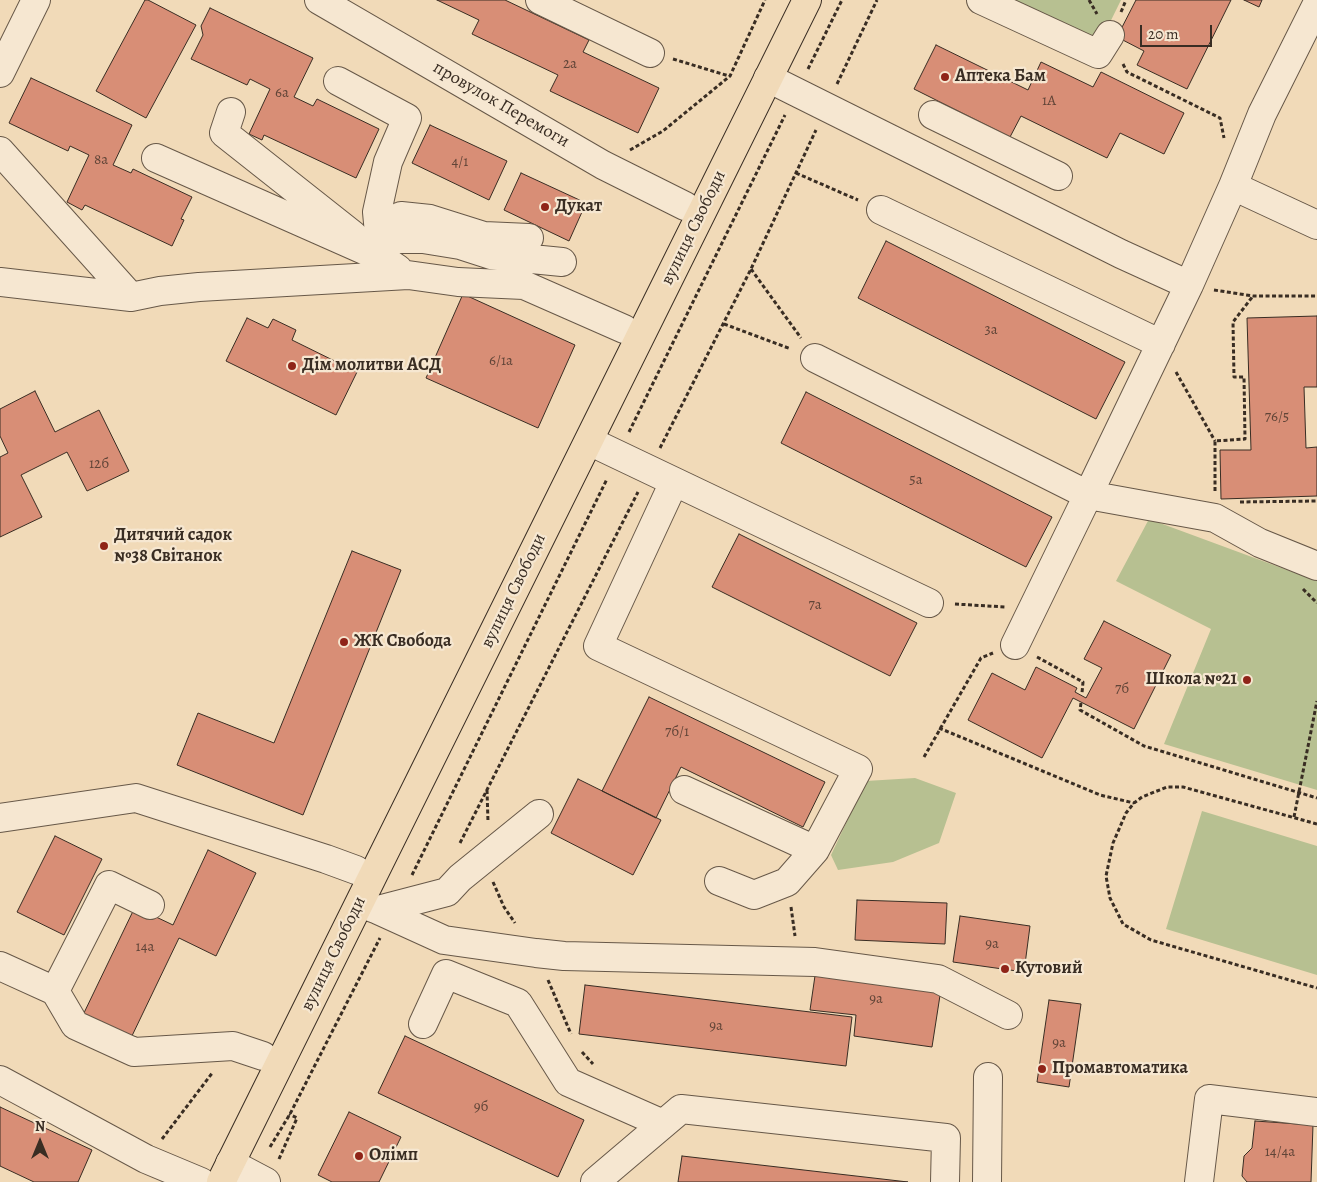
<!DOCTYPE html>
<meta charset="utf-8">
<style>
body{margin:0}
#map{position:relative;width:1317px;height:1182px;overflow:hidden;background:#f1dab8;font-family:Alegreya,serif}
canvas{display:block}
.north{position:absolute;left:15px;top:1117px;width:50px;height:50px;-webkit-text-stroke:4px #f6e7d1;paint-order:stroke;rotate:0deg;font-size:14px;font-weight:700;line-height:20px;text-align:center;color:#392d23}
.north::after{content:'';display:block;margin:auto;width:18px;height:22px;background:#392d23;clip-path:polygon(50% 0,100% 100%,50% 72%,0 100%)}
.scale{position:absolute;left:1140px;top:25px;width:72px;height:22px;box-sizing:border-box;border:2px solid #392d23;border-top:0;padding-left:6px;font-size:15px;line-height:18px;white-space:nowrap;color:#392d23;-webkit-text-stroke:4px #f6e7d1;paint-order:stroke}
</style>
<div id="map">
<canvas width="1317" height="1182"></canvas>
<div class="north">N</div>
<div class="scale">20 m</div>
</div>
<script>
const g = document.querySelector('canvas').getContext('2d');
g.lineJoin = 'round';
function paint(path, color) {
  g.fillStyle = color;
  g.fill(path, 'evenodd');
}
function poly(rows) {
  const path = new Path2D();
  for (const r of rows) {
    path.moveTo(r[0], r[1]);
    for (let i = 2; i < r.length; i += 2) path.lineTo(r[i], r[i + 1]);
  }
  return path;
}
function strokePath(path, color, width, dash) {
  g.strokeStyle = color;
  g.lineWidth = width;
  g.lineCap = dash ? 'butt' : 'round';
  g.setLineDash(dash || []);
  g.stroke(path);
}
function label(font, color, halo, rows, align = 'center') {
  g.font = font + ' Alegreya,serif';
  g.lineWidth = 4.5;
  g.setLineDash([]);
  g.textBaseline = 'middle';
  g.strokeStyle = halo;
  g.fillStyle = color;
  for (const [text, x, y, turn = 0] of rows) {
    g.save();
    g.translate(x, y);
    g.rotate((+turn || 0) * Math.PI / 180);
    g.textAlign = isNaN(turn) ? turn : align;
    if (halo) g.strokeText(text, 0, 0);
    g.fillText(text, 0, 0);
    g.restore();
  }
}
const green = poly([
 [972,0,1121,0,1092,59],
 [1149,519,1317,581,1317,790,1164,744,1211,629,1116,581],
 [915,778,956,793,939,843,893,862,838,870,831,855,866,781],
 [1202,811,1317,846,1317,975,1166,929]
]);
const building = poly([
 [145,0,148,0,196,25,146,118,96,91,145,0],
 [437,0,505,0,589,40,583,52,659,88,638,133,550,91,558,75,472,34,479,20,437,0],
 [1136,0,1231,0,1187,89,1137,65,1144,51,1117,37,1136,0],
 [1244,0,1262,0,1259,7,1244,0],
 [210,8,313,58,294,97,313,106,317,99,379,129,356,178,264,135,262,140,249,134,270,89,250,79,247,85,191,59,203,35,201,26,210,8],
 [936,45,1028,90,1041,62,1093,87,1101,72,1184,113,1164,154,1120,133,1107,158,1021,116,1010,137,914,89,936,45],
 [31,78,132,125,113,165,131,173,133,169,192,197,181,219,184,220,172,246,85,205,82,210,67,202,89,155,70,146,68,151,9,123,31,78],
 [430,125,507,161,489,200,412,163,430,125],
 [521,173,586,203,569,241,504,210,521,173],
 [886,241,1125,362,1096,419,858,298,886,241],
 [463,294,575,345,538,428,426,378,463,294],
 [1317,316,1317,387,1304,387,1306,448,1317,447,1317,496,1221,499,1220,450,1251,450,1247,318,1317,316],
 [247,318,268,328,273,319,296,330,292,340,357,372,336,415,226,361,247,318],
 [35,391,55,432,99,410,129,471,87,491,67,452,21,475,42,517,0,537,0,457,8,453,0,436,0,409,35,391],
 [806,392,1052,517,1026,567,781,443,806,392],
 [739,534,917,623,890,676,712,587,739,534],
 [352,551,401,570,303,815,177,765,198,713,274,743,352,551],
 [1104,621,1171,655,1134,729,1073,698,1042,758,968,720,992,673,1025,690,1036,667,1077,688,1075,692,1086,698,1102,668,1084,659,1104,621],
 [649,697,825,782,803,827,681,767,656,818,602,791,649,697],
 [578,779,661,820,633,875,551,833,578,779],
 [55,836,102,859,64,935,17,912,55,836],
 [208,850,256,873,216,956,179,938,130,1040,82,1017,135,907,173,925,208,850],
 [857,900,947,903,945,944,855,940,857,900],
 [960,916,1030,926,1024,972,953,962,960,916],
 [816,969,941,989,932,1047,854,1036,856,1015,810,1010,816,969],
 [585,985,852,1017,846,1066,579,1034,585,985],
 [1049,1000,1081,1004,1069,1087,1037,1082,1049,1000],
 [405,1036,584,1120,558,1177,378,1093,405,1036],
 [0,1107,92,1150,78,1182,34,1182,0,1166,0,1107],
 [349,1112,401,1137,379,1182,332,1182,318,1175,349,1112],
 [1255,1121,1313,1125,1311,1182,1247,1182,1242,1176,1244,1156,1252,1148,1255,1121],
 [682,1156,908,1182,678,1182,682,1156]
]);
const path = poly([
 [1089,0,1097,14],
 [1121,12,1126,0],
 [673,59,729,76],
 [1123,64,1127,72,1220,118,1224,138],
 [808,69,842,0],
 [837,84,877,0],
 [630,150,663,131,730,76,765,0],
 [796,173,858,200],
 [751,269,801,338],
 [1214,290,1253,296,1317,296],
 [724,324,791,349],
 [1176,372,1215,441],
 [629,432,785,115],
 [660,448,751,269,816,130],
 [1215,491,1215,441,1245,439,1244,377,1234,377,1233,322,1253,296],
 [1240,502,1317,501],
 [1303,589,1317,603],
 [955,604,1006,607],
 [1037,657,1083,682,1082,693],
 [1081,703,1080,710,1144,746,1317,798],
 [939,728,1100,795,1134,803],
 [924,757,981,658,993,653],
 [487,790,488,822],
 [1294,817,1317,701],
 [1317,824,1183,787,1167,787,1142,797,1134,803,1126,813,1113,843,1106,876,1110,898,1123,924,1151,940,1317,988],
 [460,843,638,492],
 [412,875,607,479],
 [493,882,504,907,515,923],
 [791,907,795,936],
 [548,980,571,1034],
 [582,1052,593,1064],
 [162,1139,213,1072],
 [270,1147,290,1114,380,938],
 [279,1159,297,1118,289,1114]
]);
const minor = poly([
 [319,0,603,165,685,206],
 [540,0,650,53],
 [981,0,1098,54,1110,35],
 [1317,4,1262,114,1233,186,1317,225],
 [0,73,36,0],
 [768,78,1121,254,1189,285],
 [338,81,407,118,388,162,377,212,380,244],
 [231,112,224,133,353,235],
 [933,115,1058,176],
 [0,151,131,297,160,291,199,287,408,275,458,282,524,285,624,329],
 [156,158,382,258,398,269],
 [1233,186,1189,285,1088,495,1215,518,1260,543,1317,566],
 [881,210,1161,344],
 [529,238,484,236,430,219,401,216,385,225,380,239,423,239,460,245,491,255,562,262],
 [0,282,131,297],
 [815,358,1088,495,1015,645],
 [589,441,929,603],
 [674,482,598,646,858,769,815,850,684,790],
 [0,818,136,798,326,859,356,870],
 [719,881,754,895,787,882,815,850],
 [150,905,109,885,55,991,75,1025,134,1052,233,1046,263,1056],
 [370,907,378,910,447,892,460,878,539,814],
 [378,910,444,940,536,953,564,956,815,962,938,979,1008,1015],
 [0,966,55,991],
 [423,1024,446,974,518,1003,568,1082,663,1124],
 [0,1080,146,1159,201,1182],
 [230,1163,266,1182],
 [595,1182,681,1109,946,1138,945,1182],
 [987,1182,988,1077],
 [1199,1182,1209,1099,1317,1112]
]);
const major = poly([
 [221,1182,807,0]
]);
const markers = [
 [945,77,5,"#8f2418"],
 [545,207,5,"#8f2418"],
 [292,366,5,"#8f2418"],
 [104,546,5,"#8f2418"],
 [344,642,5,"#8f2418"],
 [1247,680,5,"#8f2418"],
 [1005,969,5,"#8f2418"],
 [1042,1069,5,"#8f2418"],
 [359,1156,5,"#8f2418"]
];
const numberNames = [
 ["2а",570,64],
 ["6а",282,93],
 ["1А",1049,101],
 ["8а",101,160],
 ["4/1",460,162],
 ["3а",991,330],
 ["6/1а",501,361],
 ["76/5",1277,417],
 ["12б",99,464],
 ["5а",916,480],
 ["7а",815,605],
 ["7б",1122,689],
 ["7б/1",677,732],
 ["9а",992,944],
 ["14а",145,947],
 ["9а",876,999],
 ["9а",716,1026],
 ["9а",1059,1043],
 ["9б",481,1107],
 ["14/4а",1280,1152]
];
const poiNames = [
 ["Аптека Бам",955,77],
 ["Дукат",555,207],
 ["Дім молитви АСД",302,366],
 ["Дитячий садок",114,536],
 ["№38 Світанок",114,557],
 ["ЖК Свобода",354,642],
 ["Школа №21",1237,680,"right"],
 ["Кутовий",1015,969],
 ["Промавтоматика",1052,1069],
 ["Олімп",369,1156]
];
const streetNames = [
 ["провулок Перемоги",501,105,30],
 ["вулиця Свободи",694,228,-64],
 ["вулиця Свободи",514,591,-64],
 ["вулиця Свободи",334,954,-64]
];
paint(green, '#b7c091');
paint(building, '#d88e76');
strokePath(building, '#392d23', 1);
strokePath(minor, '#675848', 30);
strokePath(major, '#392d23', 30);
strokePath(path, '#392d23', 3, [4, 2.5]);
strokePath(minor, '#f6e7d1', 28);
strokePath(major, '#f1dab8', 28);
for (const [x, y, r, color] of markers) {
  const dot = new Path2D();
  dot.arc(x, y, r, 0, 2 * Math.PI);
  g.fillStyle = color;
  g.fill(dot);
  strokePath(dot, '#f6e7d1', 2);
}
label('15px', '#614538', null, numberNames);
label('bold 18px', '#392d23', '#f6e7d1', poiNames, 'left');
label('18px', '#392d23', '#f6e7d1', streetNames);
</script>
